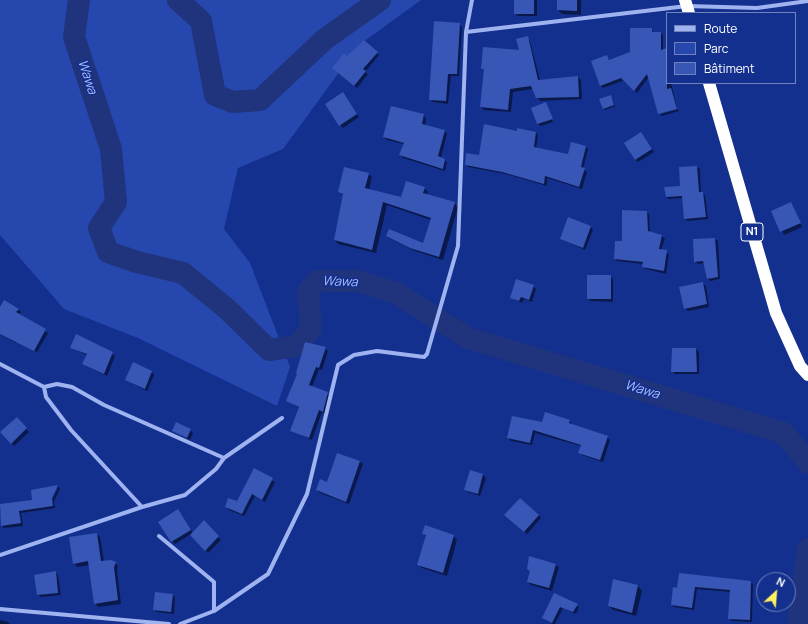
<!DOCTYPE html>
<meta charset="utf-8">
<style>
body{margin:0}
#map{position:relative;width:808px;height:624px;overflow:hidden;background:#14308f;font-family:Manrope,sans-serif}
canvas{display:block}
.legend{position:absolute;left:666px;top:12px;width:130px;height:72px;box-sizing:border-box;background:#14308f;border:1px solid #7283bc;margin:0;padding:5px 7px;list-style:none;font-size:12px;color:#fff}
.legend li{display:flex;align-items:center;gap:8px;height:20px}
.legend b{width:20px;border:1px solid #7283bc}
.north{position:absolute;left:756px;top:572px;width:40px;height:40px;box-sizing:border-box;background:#14308f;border:1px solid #7283bc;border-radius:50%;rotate:26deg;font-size:11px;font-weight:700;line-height:16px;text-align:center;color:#fff}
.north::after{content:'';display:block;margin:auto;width:14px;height:18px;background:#fff25f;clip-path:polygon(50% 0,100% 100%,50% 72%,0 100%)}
</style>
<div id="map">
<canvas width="808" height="624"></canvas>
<ul class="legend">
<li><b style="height:5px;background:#9fb3f1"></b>Route</li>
<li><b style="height:11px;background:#2647ae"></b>Parc</li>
<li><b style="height:11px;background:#3856b6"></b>Bâtiment</li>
</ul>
<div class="north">N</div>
</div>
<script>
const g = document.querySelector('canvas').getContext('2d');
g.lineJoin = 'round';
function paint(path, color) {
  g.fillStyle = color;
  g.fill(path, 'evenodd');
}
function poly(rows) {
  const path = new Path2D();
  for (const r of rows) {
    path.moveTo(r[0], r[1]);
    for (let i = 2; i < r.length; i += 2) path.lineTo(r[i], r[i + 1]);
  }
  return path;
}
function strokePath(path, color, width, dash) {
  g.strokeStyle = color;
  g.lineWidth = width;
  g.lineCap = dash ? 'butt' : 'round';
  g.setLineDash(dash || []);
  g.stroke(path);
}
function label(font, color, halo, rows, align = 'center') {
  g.font = font + ' Manrope,sans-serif';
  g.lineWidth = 3;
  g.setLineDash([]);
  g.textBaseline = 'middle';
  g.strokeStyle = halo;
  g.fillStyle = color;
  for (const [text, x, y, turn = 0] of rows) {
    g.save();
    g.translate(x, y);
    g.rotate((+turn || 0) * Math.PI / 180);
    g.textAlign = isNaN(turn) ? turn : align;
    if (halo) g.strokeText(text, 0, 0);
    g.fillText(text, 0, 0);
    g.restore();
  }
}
const green = poly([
 [0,0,421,0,359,45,283,149,238,168,224,229,250,263,290,367,277,406,138,338,64,309,0,235]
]);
const shadow = poly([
 [515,0,537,0,537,16,518,16,515,14],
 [559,0,581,0,581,15,562,14,558,10],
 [459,24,462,27,459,76,451,76,448,104,433,102,430,99],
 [651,29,654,33,661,33,663,35,663,50,667,49,667,83,671,83,677,107,659,112,649,77,637,93,625,80,603,88,601,86,607,57,610,60,631,53],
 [527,37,530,41,540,80,578,77,581,80,582,99,540,101,533,89,513,92,511,112,484,110,481,107,485,71,482,68,520,51],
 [364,41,379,55,365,72,368,74,357,88,336,71],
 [345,96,359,117,343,128,340,125],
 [612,97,615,106,605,110,603,109],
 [546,103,553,122,541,126,538,124],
 [678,109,679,111,662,116,660,114],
 [423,115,426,118,425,126,445,131,447,134,441,158,447,162,445,171,403,158,400,155,404,144,387,140,384,137],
 [518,132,536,133,538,135,536,149,568,156,586,147,588,149,583,169,587,172,582,189,547,178,547,186,506,174,468,167,466,164],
 [643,136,654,152,638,162,635,159],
 [697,167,700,169,701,193,705,195,708,219,688,221,685,219,683,198,669,199,666,197,681,186],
 [368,174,372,177,369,190,402,198,424,188,428,192,427,195,454,203,458,207,443,260,415,251,391,239,387,236,423,244,431,220,387,205,376,253,338,244,335,240,344,196,339,192],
 [791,203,802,227,784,235,772,211],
 [646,212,649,214,650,233,662,236,665,239,661,250,669,254,666,274,646,269,643,266,644,264,617,261,615,259,623,243],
 [591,227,593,230,585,250,561,239],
 [715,239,718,241,720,279,710,281,708,279,705,263,698,264,695,261],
 [610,276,613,279,613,302,591,301,588,299],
 [703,283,706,286,709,307,688,311,685,308],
 [533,286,536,289,532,302,524,299,522,303,511,297],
 [5,302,19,310,21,312,19,315,48,333,37,352,17,341,16,343,0,334,0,309],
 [76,335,115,356,107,376,83,364,87,355,71,348],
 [325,348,328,351,322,370,319,369,312,387,330,396,326,414,322,412,312,440,291,431,299,408,288,401],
 [696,349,699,352,699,374,675,374,672,371],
 [152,372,154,375,147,391,126,380],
 [17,419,29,432,14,446,1,432],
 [570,421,572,425,607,437,610,440,603,462,582,455,579,452,581,446,535,433,532,445,511,441,508,438,543,423],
 [190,430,193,433,190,440,173,431],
 [337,454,360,462,363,464,349,504,320,493,317,490,328,483],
 [255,470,275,482,265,502,255,496,244,516,229,510,226,507,238,503],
 [471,471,483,475,486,478,480,496,468,492,465,490],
 [58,487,60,489,54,501,55,508,21,513,23,526,4,528,2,526,0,505,33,501,32,490],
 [55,488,58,488,50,503,51,497],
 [178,510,193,533,204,522,221,540,208,553,191,534,175,544,172,541],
 [539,515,541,518,527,534,508,518],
 [97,534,100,537,104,562,115,563,118,566,117,571,121,604,98,607,95,603,90,565,77,567,74,563],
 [423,534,453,536,457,540,447,576,422,568,418,564,426,536],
 [556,565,559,567,552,591,531,585,528,582],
 [56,572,58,575,61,595,41,597,38,595],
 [680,574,750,582,753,584,752,622,732,621,730,619,731,592,697,589,694,610,674,607,672,605,678,589],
 [638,586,642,591,636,616,613,610,609,606],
 [173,595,175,597,174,614,157,612,154,610],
 [554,595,579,607,576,614,563,608,555,624,553,624,543,618],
 [0,620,8,622,10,624,0,624]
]);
const river = poly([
 [79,0,74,37,111,149,116,202,99,228,108,252,137,262,183,273,226,308,269,350,297,346,311,328,308,292,317,281,357,281,396,293,468,338,784,433,808,463],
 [178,0,201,21,215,95,233,102,260,100,325,39,380,0],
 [798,624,808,549]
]);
const building = poly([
 [514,0,534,0,534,14,514,14],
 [557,0,577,0,577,11,557,10],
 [434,21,460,23,457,74,448,74,446,101,429,100],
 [630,28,652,28,652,32,661,32,661,50,667,48,667,89,671,88,677,109,658,114,647,74,634,91,621,78,600,86,591,61,607,55,609,60,630,52],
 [528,36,538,80,578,76,579,97,536,98,531,86,510,89,508,110,480,107,484,69,481,69,483,47,519,50,516,39],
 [364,40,378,52,363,69,366,71,354,86,332,68,344,53,347,56],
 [343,92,357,114,339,126,325,104],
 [611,95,614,105,603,109,599,99],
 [546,102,553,119,537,124,531,108],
 [391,106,424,114,422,124,445,130,438,156,445,159,443,169,399,155,404,143,383,137],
 [484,124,517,131,517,128,536,132,534,147,548,150,568,154,571,142,586,146,581,167,585,168,579,187,545,176,544,184,502,172,465,165,466,153,479,155],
 [641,132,652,149,635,160,624,143],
 [697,166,699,192,703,192,706,217,684,219,682,196,666,197,664,187,680,186,679,167],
 [344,167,369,173,365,188,401,197,406,181,425,187,423,193,455,202,439,257,410,248,386,236,389,229,423,243,431,218,383,202,372,250,334,240,343,194,338,192],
 [791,202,801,223,780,232,771,211],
 [622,210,647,211,648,231,662,235,659,249,667,250,664,271,642,267,643,262,614,259,615,241,622,241],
 [568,217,591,226,583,248,560,239],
 [715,238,718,277,707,279,703,261,694,262,693,239],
 [587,275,611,275,611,299,587,299],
 [516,279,534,285,529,300,521,297,519,301,510,298],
 [703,282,707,304,684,309,679,287],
 [4,300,19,309,16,312,46,329,34,351,0,334,0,307],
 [76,334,113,352,104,374,82,364,87,354,70,348],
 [305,342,326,347,319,368,316,367,309,385,328,392,323,412,319,410,309,438,290,431,299,407,286,401,297,374,296,373],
 [672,348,696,348,697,372,671,372],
 [133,362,152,371,145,389,125,380],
 [545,412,570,420,569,423,608,436,600,460,578,453,581,445,533,430,530,443,507,438,512,416,542,422],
 [17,417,27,428,11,444,0,432],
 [176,422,191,429,187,438,172,431],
 [337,453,360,461,346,502,316,490,320,479,327,482],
 [254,468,273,478,262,500,252,494,242,514,225,507,228,498,237,501],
 [470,470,483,474,478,494,464,490],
 [58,485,52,498,53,506,19,511,21,523,1,526,0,504,32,500,31,490],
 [520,498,539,515,524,532,504,515],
 [178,509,191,530,171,542,158,522],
 [204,520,219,536,205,551,190,535],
 [425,525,454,535,443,573,417,565,426,535,422,534],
 [97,533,101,561,111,560,116,562,114,567,118,600,94,604,88,561,73,564,69,537],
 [529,556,556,564,549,588,527,582,530,571,527,569],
 [56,571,58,593,37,595,34,575],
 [679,573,751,581,750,620,728,619,730,590,695,587,692,608,671,605,673,587,677,588],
 [613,579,638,585,632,613,608,606],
 [155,592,173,594,171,612,153,610],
 [554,593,578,604,573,612,560,607,552,623,542,618]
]);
const street = poly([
 [466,32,687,6,757,8,808,1],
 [0,364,44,387,57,384,72,387,104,405,224,458],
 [44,387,46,397,71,430,142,507],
 [159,536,214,582,214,611,180,624],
 [0,555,142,507,185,495,216,469,224,458,282,418],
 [0,609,169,624],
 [214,611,268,574,307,494,338,365,354,355,377,351,424,357,427,354,458,246,466,32,472,0]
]);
const highway = poly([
 [685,0,689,13],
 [709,83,776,313,800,366,808,375]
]);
const shields = [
 [752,232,22]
];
const shieldNames = [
 ["N1",752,232]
];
const waterNames = [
 ["Wawa",87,77,72],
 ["Wawa",340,282,2],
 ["Wawa",642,390,17]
];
paint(green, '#2647ae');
paint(shadow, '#0007');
strokePath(river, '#1f347d', 22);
paint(building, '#3856b6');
strokePath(street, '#9fb3f1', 4);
strokePath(highway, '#fff', 12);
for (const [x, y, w] of shields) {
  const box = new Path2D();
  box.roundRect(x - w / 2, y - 9, w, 18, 3);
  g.fillStyle = '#14308f';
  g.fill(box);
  strokePath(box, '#fff', 1);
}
label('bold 11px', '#fff', null, shieldNames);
label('italic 13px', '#abbef8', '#14308f', waterNames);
</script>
